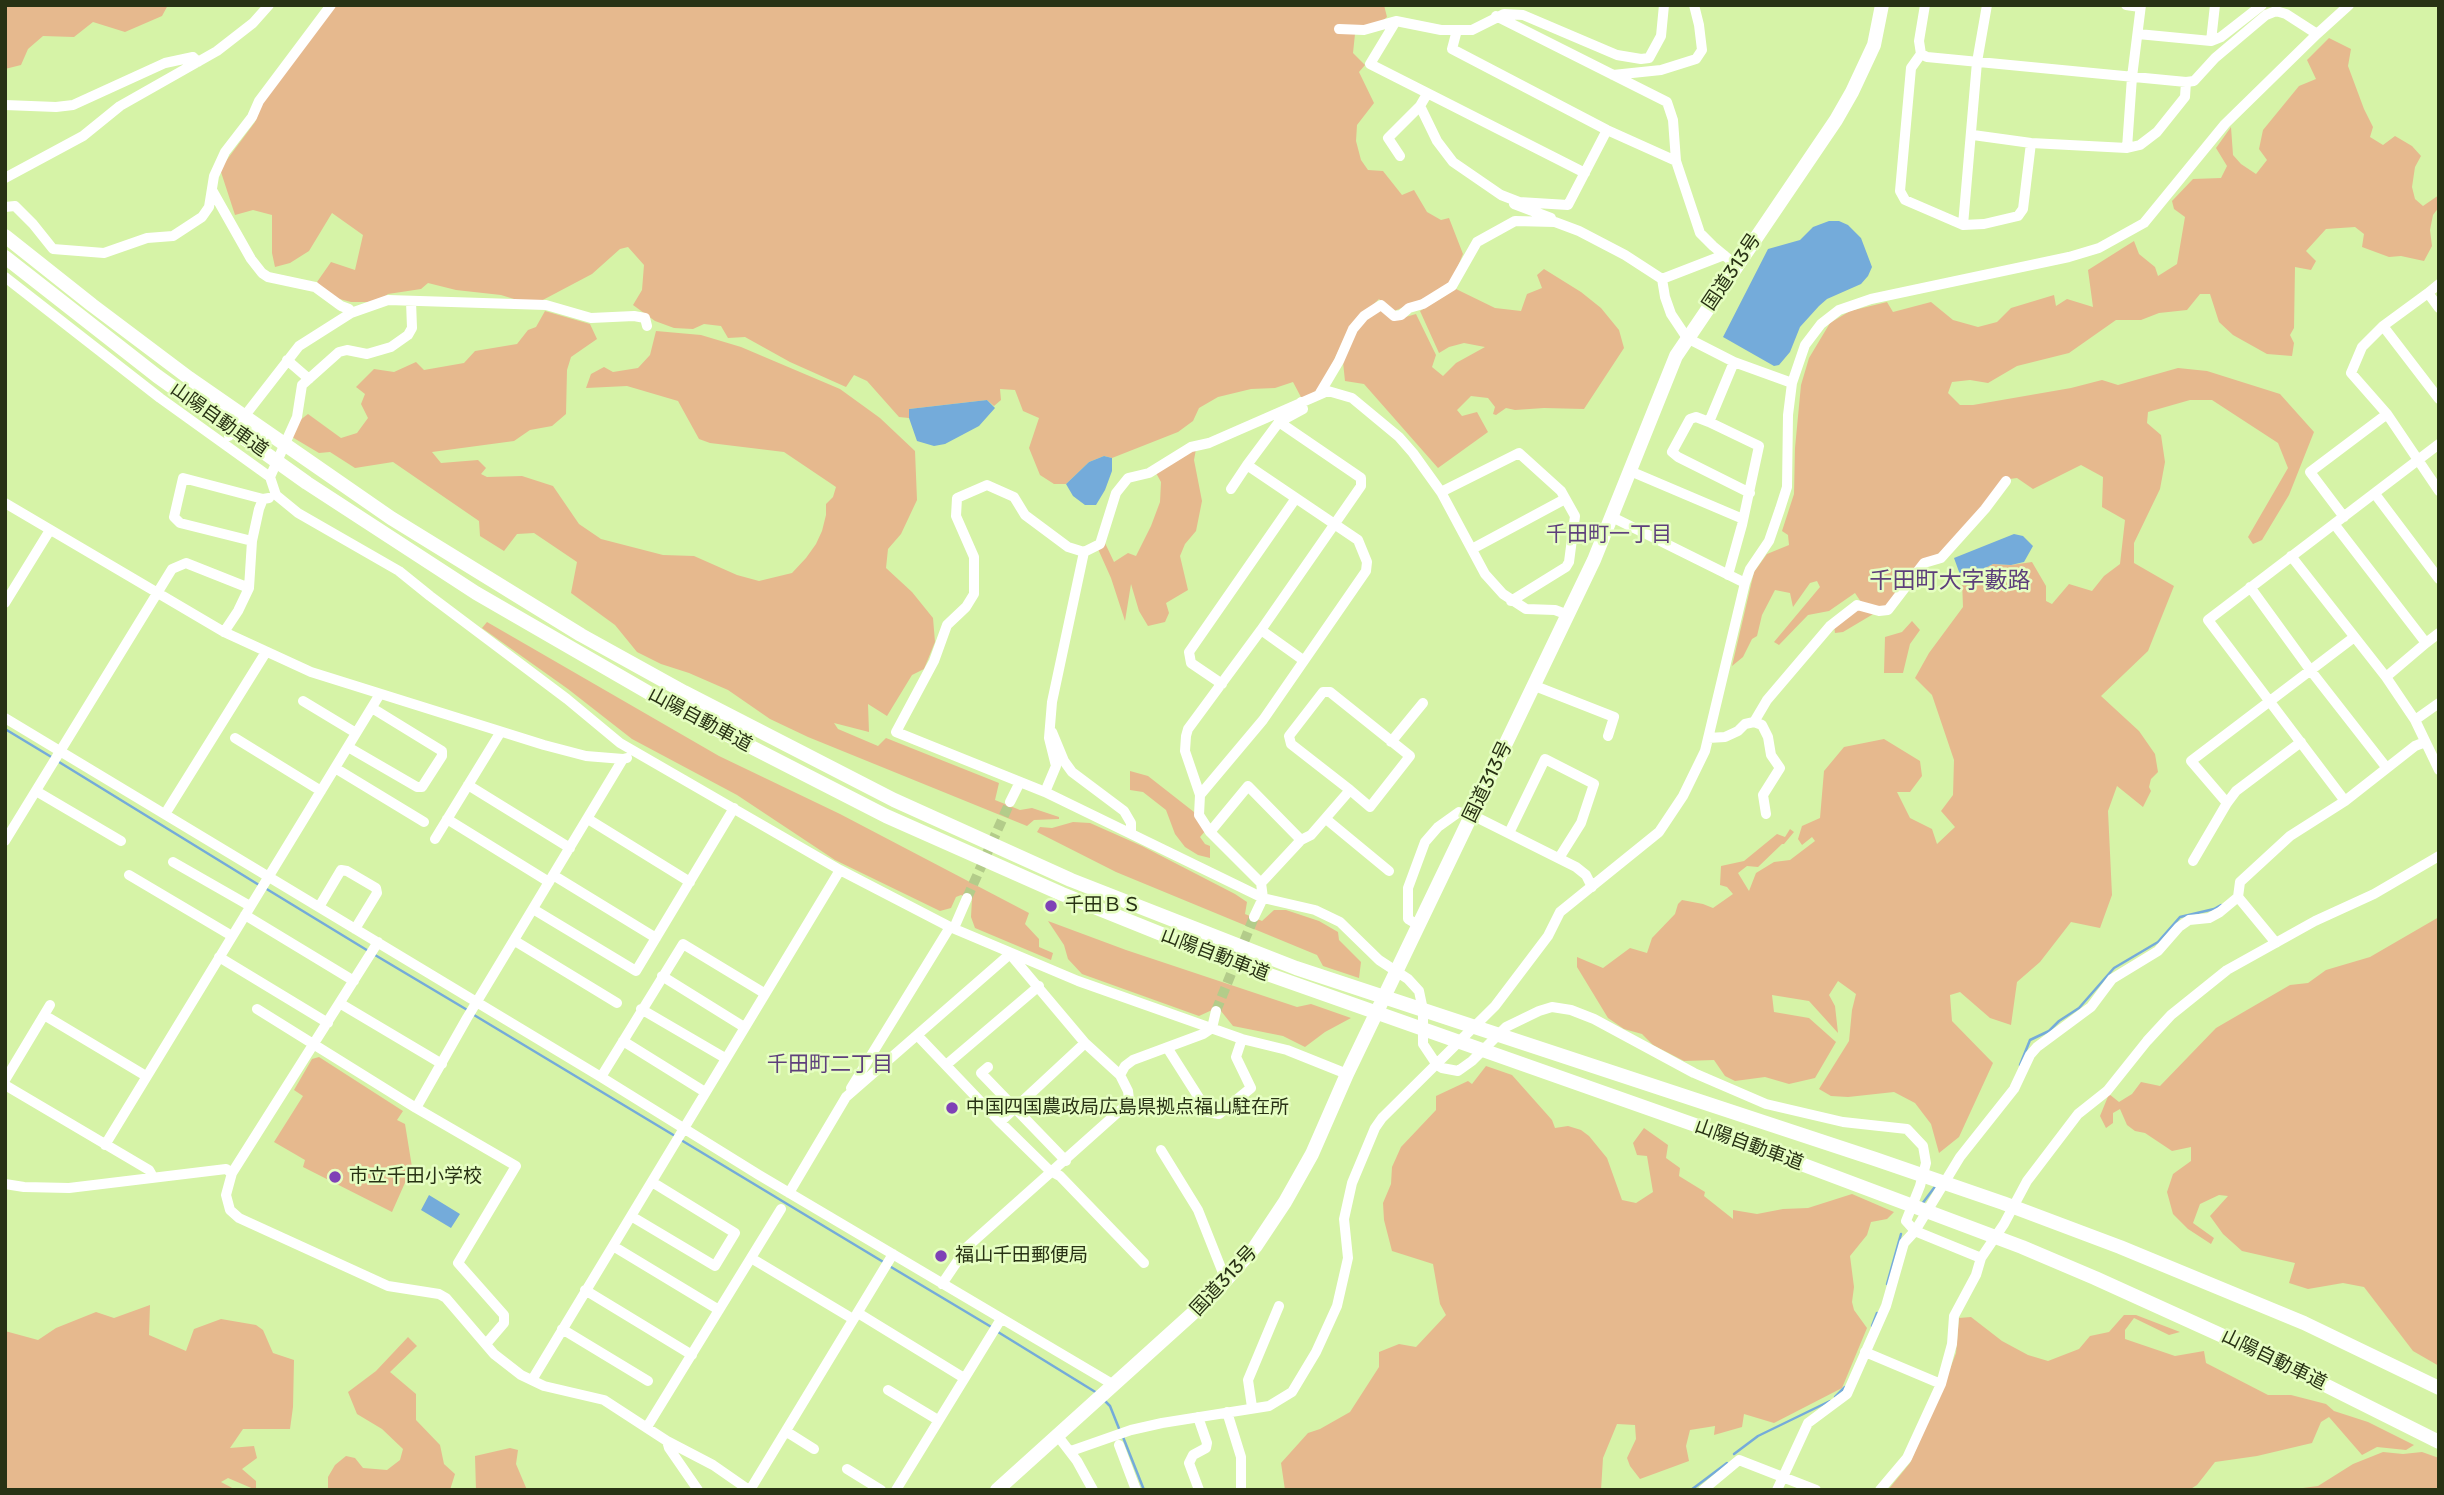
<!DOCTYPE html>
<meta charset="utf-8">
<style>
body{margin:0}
#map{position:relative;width:2444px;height:1495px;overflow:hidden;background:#d6f3a7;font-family:Rubik,sans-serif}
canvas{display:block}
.frame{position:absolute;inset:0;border:7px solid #283214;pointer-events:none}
</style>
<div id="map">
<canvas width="2444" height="1495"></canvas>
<div class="frame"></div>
</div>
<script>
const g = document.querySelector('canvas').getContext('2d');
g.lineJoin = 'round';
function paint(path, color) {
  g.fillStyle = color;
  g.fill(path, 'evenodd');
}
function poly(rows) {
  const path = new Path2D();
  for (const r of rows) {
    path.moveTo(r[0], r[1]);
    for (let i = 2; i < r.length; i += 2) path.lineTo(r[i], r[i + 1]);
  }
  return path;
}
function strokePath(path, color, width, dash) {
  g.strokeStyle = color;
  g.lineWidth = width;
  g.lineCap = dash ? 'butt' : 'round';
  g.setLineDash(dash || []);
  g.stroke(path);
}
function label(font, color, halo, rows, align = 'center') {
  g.font = font + ' Rubik,"Noto Sans JP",sans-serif';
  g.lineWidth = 5;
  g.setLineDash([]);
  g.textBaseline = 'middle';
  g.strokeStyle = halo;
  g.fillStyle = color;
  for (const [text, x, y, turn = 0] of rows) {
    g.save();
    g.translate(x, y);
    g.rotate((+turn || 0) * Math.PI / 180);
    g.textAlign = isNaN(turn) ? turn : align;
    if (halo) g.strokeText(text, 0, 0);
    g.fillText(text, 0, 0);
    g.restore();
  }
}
const green = poly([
 [5,5,168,5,162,16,125,32,93,22,74,37,43,36,28,49,21,65,5,69],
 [333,5,1384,5,1387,17,1380,23,1355,34,1353,53,1365,65,1359,72,1374,103,1357,125,1356,141,1361,160,1368,170,1383,171,1402,195,1414,190,1427,212,1441,220,1449,218,1463,254,1451,283,1434,294,1392,312,1379,299,1349,329,1321,387,1309,396,1302,399,1293,382,1275,388,1251,389,1218,397,1199,408,1193,421,1178,432,1112,458,1104,456,1089,462,1066,484,1054,484,1040,475,1029,448,1039,418,1023,411,1015,390,1000,389,1001,400,994,406,987,400,909,409,909,418,899,417,867,381,854,375,846,387,790,362,745,337,728,338,721,326,704,324,693,329,674,328,655,321,633,305,642,290,644,265,628,247,620,249,592,274,539,302,527,303,501,295,456,290,428,283,421,289,388,294,378,302,351,302,332,297,317,282,331,262,355,270,363,235,332,213,309,251,290,263,275,267,272,253,272,215,253,210,235,215,220,169,255,122,262,104],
 [2329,38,2351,49,2348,66,2364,109,2373,127,2370,137,2383,145,2395,136,2412,146,2421,156,2415,167,2412,187,2415,199,2423,206,2439,195,2439,207,2433,215,2430,230,2432,246,2424,261,2401,256,2389,257,2362,247,2364,234,2355,227,2326,229,2306,251,2316,261,2311,270,2295,267,2294,328,2290,335,2294,343,2292,356,2267,354,2233,335,2219,322,2210,294,2200,294,2187,310,2159,313,2141,320,2116,320,2069,353,2017,366,1988,383,1970,380,1952,382,1948,393,1960,405,1973,405,2071,388,2102,380,2118,385,2178,368,2207,371,2280,394,2314,432,2289,495,2262,540,2253,544,2248,537,2288,468,2278,443,2212,400,2190,400,2148,412,2147,423,2161,435,2165,462,2160,489,2134,543,2134,563,2174,586,2148,651,2101,696,2139,731,2155,754,2158,772,2151,779,2149,787,2151,791,2143,807,2117,786,2108,811,2112,895,2100,928,2071,922,2040,962,2017,982,2011,1025,1990,1018,1960,992,1950,995,1952,1021,1993,1063,1959,1137,1939,1153,1931,1124,1915,1103,1894,1092,1848,1097,1831,1096,1819,1089,1849,1041,1852,1010,1856,994,1838,981,1829,995,1835,1006,1838,1033,1809,1001,1772,995,1774,1012,1809,1018,1836,1042,1815,1078,1789,1084,1765,1077,1735,1081,1725,1076,1714,1060,1684,1061,1653,1045,1642,1034,1624,1029,1608,1018,1577,967,1577,957,1603,968,1630,948,1647,953,1652,938,1675,914,1678,904,1682,900,1703,904,1713,908,1733,894,1727,887,1720,885,1721,866,1744,861,1777,834,1785,837,1790,829,1794,832,1784,844,1782,844,1758,867,1747,866,1738,873,1749,891,1756,873,1774,862,1790,860,1815,841,1812,837,1802,845,1798,839,1802,826,1820,818,1824,771,1844,747,1884,739,1920,761,1922,776,1910,792,1897,792,1910,818,1932,829,1937,844,1955,827,1941,811,1953,795,1954,760,1932,695,1915,678,1929,653,1963,607,1962,580,1993,564,2011,565,2032,562,2046,586,2046,601,2052,604,2069,584,2092,591,2104,576,2120,564,2125,520,2102,507,2103,477,2081,465,2033,489,2017,478,2002,480,1955,542,1929,560,1890,606,1878,609,1863,605,1855,593,1829,611,1808,615,1779,645,1774,642,1820,587,1817,581,1810,583,1793,607,1790,593,1775,590,1762,615,1757,636,1752,639,1743,657,1732,666,1754,572,1767,554,1789,545,1788,535,1782,531,1794,494,1795,448,1801,385,1809,358,1830,323,1850,311,1887,302,1893,312,1931,302,1953,320,1978,327,1997,322,2011,308,2054,295,2056,306,2067,299,2093,307,2088,270,2134,241,2139,254,2155,267,2158,276,2177,264,2185,217,2174,209,2172,201,2193,179,2221,178,2227,166,2216,148,2231,127,2233,155,2241,164,2256,174,2267,160,2259,149,2263,130,2299,86,2316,79,2307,60],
 [1544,269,1581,292,1601,308,1619,330,1624,348,1584,409,1544,408,1515,410,1506,408,1496,415,1493,414,1495,407,1488,398,1471,396,1457,410,1462,416,1477,412,1488,432,1438,468,1364,384,1345,381,1343,362,1355,329,1380,309,1395,320,1416,314,1436,355,1432,367,1443,376,1456,363,1485,347,1464,343,1449,347,1439,353,1420,311,1456,289,1495,308,1521,311,1527,294,1542,288,1537,275],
 [545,311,590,324,597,339,571,357,567,370,566,414,552,426,530,430,514,441,432,452,441,463,478,460,486,468,481,474,487,477,522,476,553,486,579,524,601,539,663,555,694,556,737,575,759,581,792,573,806,558,816,544,822,531,826,515,826,504,833,497,836,487,784,452,710,443,699,439,678,401,627,386,586,388,591,374,604,367,613,372,638,368,650,355,656,331,701,335,741,347,840,389,880,418,915,451,917,500,901,534,888,549,886,568,912,592,933,618,935,642,924,669,912,675,887,716,868,704,869,732,834,723,838,729,878,746,886,738,999,783,995,800,1020,810,1032,808,1059,817,1059,819,1034,820,1027,826,808,737,770,719,728,690,689,673,661,664,637,652,615,625,571,593,577,562,534,533,517,534,504,551,480,536,479,521,393,462,355,468,330,452,319,453,292,437,295,424,308,414,341,438,357,433,368,418,361,404,365,394,356,387,374,369,394,372,416,362,424,370,464,363,475,351,517,344,528,330,536,327],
 [1196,449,1194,460,1202,501,1196,531,1185,544,1180,556,1188,590,1166,603,1169,613,1165,622,1148,626,1139,611,1131,584,1125,621,1111,578,1098,549,1105,543,1114,562,1128,553,1136,556,1151,526,1160,502,1161,482,1156,473],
 [1858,609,1875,613,1843,632,1835,633,1834,626],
 [1912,621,1920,630,1910,644,1903,673,1884,673,1885,637,1902,632],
 [487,622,719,756,840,814,1029,913,1025,924,1039,939,1039,947,1053,953,1051,960,975,928,971,917,972,899,961,895,956,897,951,908,940,911,835,860,737,795,632,739,568,689,482,628],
 [1130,771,1148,776,1194,812,1206,830,1200,837,1205,844,1210,846,1210,858,1198,855,1185,847,1175,834,1166,810,1143,792,1130,790],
 [1073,822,1090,823,1142,846,1235,894,1247,902,1245,914,1262,921,1274,910,1286,910,1319,921,1338,932,1339,940,1361,962,1359,978,1323,966,1317,955,1116,872,1037,832,1040,827,1052,828],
 [2439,917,2439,1366,2413,1351,2364,1287,2343,1283,2308,1289,2289,1283,2295,1263,2242,1251,2223,1234,2210,1216,2228,1196,2219,1195,2200,1204,2193,1223,2214,1238,2211,1244,2188,1229,2173,1214,2167,1192,2173,1174,2191,1161,2191,1147,2172,1151,2145,1133,2135,1131,2127,1125,2120,1109,2113,1113,2113,1123,2106,1128,2100,1116,2109,1094,2119,1102,2132,1094,2141,1082,2160,1086,2216,1028,2290,985,2308,983,2326,970,2370,957],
 [1048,921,1126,950,1297,1007,1311,1004,1351,1018,1325,1032,1305,1047,1283,1036,1233,1026,1221,1011,1212,1010,1199,1016,1082,974,1068,959,1064,945],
 [319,1057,403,1111,397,1120,405,1124,412,1167,392,1212,303,1167,305,1160,274,1142,303,1096,294,1090,312,1059],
 [1486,1066,1512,1075,1552,1120,1555,1128,1568,1126,1581,1130,1589,1136,1607,1158,1622,1200,1636,1203,1653,1192,1647,1156,1637,1155,1633,1143,1644,1128,1668,1145,1666,1158,1680,1168,1679,1176,1705,1192,1704,1196,1733,1219,1733,1210,1757,1214,1783,1209,1808,1208,1852,1194,1894,1212,1887,1219,1871,1222,1867,1235,1850,1256,1854,1287,1852,1302,1854,1310,1867,1328,1842,1388,1774,1423,1744,1414,1742,1427,1714,1435,1715,1426,1690,1430,1686,1446,1689,1461,1640,1479,1630,1466,1627,1458,1636,1439,1635,1425,1617,1424,1603,1458,1601,1490,1285,1490,1281,1463,1308,1433,1320,1429,1350,1412,1379,1367,1379,1352,1399,1344,1416,1347,1446,1315,1440,1304,1433,1264,1392,1251,1384,1220,1383,1203,1391,1184,1392,1167,1401,1147,1436,1110,1436,1096,1468,1081,1472,1084],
 [150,1305,149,1335,186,1351,194,1329,221,1319,256,1325,263,1330,273,1353,294,1360,293,1407,290,1429,243,1429,230,1448,254,1446,257,1458,242,1469,256,1481,256,1490,228,1478,221,1482,236,1490,5,1490,5,1331,38,1340,56,1328,96,1312,114,1318],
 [2124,1315,2136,1315,2180,1332,2169,1335,2134,1318,2125,1330,2125,1339,2175,1356,2204,1351,2206,1363,2268,1395,2291,1395,2326,1404,2334,1411,2368,1422,2414,1445,2406,1450,2377,1447,2362,1455,2329,1417,2321,1422,2312,1443,2257,1456,2215,1462,2197,1485,2189,1490,1888,1490,1910,1463,1944,1385,1956,1353,1959,1318,1971,1317,2002,1341,2028,1355,2048,1361,2079,1349,2090,1336,2109,1332],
 [408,1337,417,1346,390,1372,416,1394,416,1420,440,1445,444,1464,455,1474,450,1490,328,1490,328,1477,335,1465,346,1456,355,1458,363,1468,387,1470,400,1460,403,1449,382,1429,357,1414,348,1392,376,1371],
 [510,1448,518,1450,516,1464,527,1490,476,1490,475,1456],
 [2383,1452,2403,1454,2422,1452,2439,1458,2439,1490,2288,1490,2318,1486,2353,1464]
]);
const water = poly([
 [1829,221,1839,221,1848,225,1861,238,1872,267,1868,276,1861,284,1827,299,1819,306,1800,327,1790,352,1779,365,1774,366,1723,337,1768,249,1800,240,1813,227],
 [987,400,995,408,979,426,945,444,934,446,917,441,909,418,909,409],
 [1104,456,1112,458,1112,471,1105,490,1096,505,1085,505,1073,496,1066,484,1089,462],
 [2014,534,2023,536,2033,546,2024,562,2011,565,1993,564,1962,580,1954,558],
 [429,1195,460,1214,451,1228,421,1210]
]);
const stream = poly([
 [5,729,53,758],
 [59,762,259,885],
 [265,888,370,952],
 [375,955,469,1011],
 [474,1015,675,1136],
 [2020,1065,2030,1040,2049,1031,2059,1021,2079,1008,2114,968,2158,942,2180,917,2214,909,2221,905],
 [681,1140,885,1263],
 [1922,1204,1937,1184],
 [891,1267,993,1328],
 [1887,1284,1901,1234],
 [1872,1326,1877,1313],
 [998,1332,1097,1393],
 [1835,1397,1845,1387],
 [1104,1400,1110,1406,1120,1431],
 [1123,1437,1144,1490],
 [1734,1454,1758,1436,1830,1401],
 [1691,1490,1727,1463]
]);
const minorTunnel = poly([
 [967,898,1010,802],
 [1216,1011,1254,917]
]);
const minor = poly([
 [1925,5,1919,41,1921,54,1927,57,2186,82,2194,81,2215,58,2266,15,2276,11,2286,14,2317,34],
 [2126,5,2140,7],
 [1496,16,1667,102,1673,120,1676,161,1700,233,1713,246,1736,265],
 [1396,21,1370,64,1585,173],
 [1339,29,1364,30,1396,21,1441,30,1472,30,1504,14,1523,15,1617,55,1641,59,1649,58,1661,36,1664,5],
 [1457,30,1452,49,1607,130,1676,161],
 [2138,34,2211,41,2221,37,2262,5],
 [2211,41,2215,5],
 [1921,54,1911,68,1900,191,1905,200,1963,225,1984,224,2018,216,2023,209,2031,143],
 [1613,75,1661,70,1696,59,1702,50,1699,25,1694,5],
 [1427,94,1420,106,1437,141,1453,162,1501,195,1519,202,1568,205,1607,130],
 [5,105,56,107,73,105,165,63,193,57,198,62],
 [1973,135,2031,143,2127,148,2140,145,2157,132,2185,97,2186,82],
 [2127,148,2132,77,2141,5],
 [1400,156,1388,138,1420,106],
 [5,178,83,136,120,106,217,51,253,23,269,5],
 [212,190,251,259,262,273,268,277,315,287,341,306,349,309,351,313],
 [1514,204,1551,218],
 [5,207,15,206,33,224,53,249,104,253,147,238,173,236,202,217,209,207,214,176,225,152,252,117,259,101,331,5],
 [1963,225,1977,62,1987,5],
 [5,277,160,398,270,477,276,495,298,513,399,571,430,596,567,699,620,743,840,870,950,927,1078,981,1242,1039,1287,1050,1347,1074],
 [1662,279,1724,255],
 [2439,284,2428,293,2439,308],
 [2428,293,2383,326,2362,347,2351,373,2387,414,2439,491],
 [2383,326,2439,399],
 [287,360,309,379],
 [1320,393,1339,361,1353,329,1364,316,1381,305,1394,316,1401,315,1409,308,1423,304,1452,286,1477,242,1515,221,1555,222,1579,231,1625,255,1662,279,1665,297,1671,314,1687,338,1734,362,1792,383],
 [1709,422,1696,417,1690,419,1672,452,1678,457,1750,493],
 [229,436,299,346,351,313,388,300,546,305,591,318,634,316,645,318,647,326],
 [1630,471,1743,519],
 [270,477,297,417,302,385,339,352,347,350,367,354,391,347,408,335,412,328,411,301],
 [1231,489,1247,465],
 [1441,492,1519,453,1561,491,1575,516,1569,562,1566,567,1511,601],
 [2375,494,2439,579],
 [5,503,224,632,311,672,544,745,586,756,623,759],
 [1612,517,1745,583],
 [2344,517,2310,472,2387,414],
 [2335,525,2426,643,2386,677],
 [252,541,180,523,174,517,183,478,263,499],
 [1472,549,1565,499],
 [1084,552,1100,544,1116,493,1128,478,1149,473,1191,447,1209,443,1328,391,1352,398,1399,437,1413,453,1441,492,1485,574,1503,594,1526,609,1555,610,1568,615],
 [2291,556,2386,677,2415,720,2439,770],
 [1728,575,1742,525,1759,446,1709,422,1734,362],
 [2250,587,2311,671,2386,767],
 [5,603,50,530],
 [1261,630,1303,660],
 [224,632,238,611,249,588,252,541,259,509,263,499,269,498],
 [2426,643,2439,633],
 [1222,684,1191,663,1189,652,1296,498],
 [1535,686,1614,717,1608,736],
 [303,701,356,733],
 [5,718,601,1077,759,1175,1114,1385],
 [2415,720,2439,703],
 [1754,722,1767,700,1830,626,1857,605,1879,611,1888,610,1924,563,1941,558,1985,509,2006,481],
 [1052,732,1064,761,1072,772,1124,811,1131,823,1131,832],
 [235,738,321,791],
 [1708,738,1725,737,1738,731,1745,724,1754,722,1762,725,1768,737,1771,755,1780,768,1763,795,1766,814],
 [1391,742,1423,703],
 [348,747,417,787,422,787,442,756,442,751,372,708],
 [335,768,424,822],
 [468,785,570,848],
 [36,791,121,841],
 [1045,792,1056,766,1049,738,1052,702,1084,552,1068,547,1025,515,1014,497,987,485,957,498,956,516,974,557,974,594,966,607,947,625,934,661,896,732,1045,792,1263,898,1315,910,1340,922,1379,960,1408,979,1419,991,1423,1010,1423,1044,1437,1065,1442,1068,1458,1071,1472,1061,1506,1027,1539,1011,1552,1007,1571,1010,1594,1019,1694,1073,1766,1104,1843,1122,1907,1129,1923,1146,1926,1163,1920,1186,1906,1221,1915,1231,1981,1258],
 [1200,795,1263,720,1366,571,1367,562,1358,540,1247,465,1279,422,1303,409,1301,402],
 [2345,801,2208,620,2439,444],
 [1010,802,1020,782],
 [2227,803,2191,761,2353,638],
 [165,814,266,652],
 [447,819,549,882],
 [588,819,690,882],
 [1326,819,1389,871],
 [1210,832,1248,786,1301,840],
 [1509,833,1545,759,1594,784,1581,823,1559,858],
 [435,839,500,733],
 [5,841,172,569,186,563,249,588],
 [2193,861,2227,803,2236,791,2301,742],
 [173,862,250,906],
 [129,875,232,936],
 [553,875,656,938],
 [1261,883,1301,840,1311,835,1350,790,1370,807,1410,756,1330,692,1323,692,1289,736,1291,744,1350,790],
 [2238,897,2276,943],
 [319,907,341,870,347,871,376,888,377,893,355,929],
 [533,909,636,971,734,808],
 [245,915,354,981],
 [1254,917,1263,898,1261,883,1210,832,1199,815,1200,795,1185,751,1186,736,1188,729,1261,630,1361,486,1361,478,1279,422],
 [1418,925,1408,919,1408,888,1425,842,1438,827,1459,812,1472,815,1576,867,1586,875,1592,887],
 [954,928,967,898],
 [515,941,617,1003],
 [219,957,328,1023],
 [662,976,744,1027],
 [341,1004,442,1064],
 [257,1009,416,1108,516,1166,458,1263,504,1315,504,1323,486,1344],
 [641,1009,725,1058],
 [44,1015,146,1076],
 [917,1035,1000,1122,1049,1170,1060,1176,1144,1263],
 [623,1041,705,1092],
 [1168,1049,1208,1112,1219,1114,1251,1088,1236,1057,1242,1039],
 [946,1065,1039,986],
 [988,1067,981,1073,1066,1161],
 [601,1077,683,944,764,993],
 [5,1080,50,1005],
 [5,1085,149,1170,153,1177],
 [851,1088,950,927],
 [416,1108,467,1018,623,759,627,758],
 [1000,1122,1085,1043],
 [105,1145,380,694],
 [1161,1150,1198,1210,1223,1273,1229,1279],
 [232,1173,378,942],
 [5,1184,24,1187,69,1188,226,1169,232,1173,226,1195,230,1210,239,1218,388,1286,439,1294,446,1298,494,1354,521,1375,544,1386,604,1400,667,1441,713,1465,749,1490],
 [789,1193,846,1097,1010,954,1085,1043,1120,1075],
 [631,1216,715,1266,735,1233,652,1182],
 [613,1246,719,1310],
 [751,1258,853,1319],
 [942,1284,967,1247,1125,1106,1129,1099,1128,1091,1120,1075,1125,1066,1133,1060,1203,1034,1212,1028,1216,1011],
 [585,1290,692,1355],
 [858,1313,964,1378],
 [562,1329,648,1381],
 [1865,1352,1941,1384],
 [532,1380,840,870],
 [888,1390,938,1420],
 [1252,1407,1248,1380,1279,1306],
 [1227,1412,1241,1457,1241,1490],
 [1198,1417,1207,1443,1206,1448,1193,1455,1189,1463,1199,1490],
 [647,1427,781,1209],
 [787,1432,814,1449],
 [1057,1435,1077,1461,1093,1490],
 [667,1441,669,1448,698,1490],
 [1119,1445,1136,1490],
 [1071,1451,1131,1430,1162,1423,1269,1406,1292,1392,1316,1352,1337,1306,1348,1258,1344,1219,1352,1183,1375,1128,1382,1118,1495,1006,1548,936,1560,912,1659,832,1683,796,1705,751,1745,583,1750,569,1769,541,1780,509,1787,487,1788,415,1792,383,1805,345,1821,324,1839,310,1871,299,2069,257,2099,248,2144,223,2225,124,2317,34,2349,5],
 [847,1469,881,1490],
 [750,1490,893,1254],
 [896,1490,1001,1319],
 [1703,1490,1739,1460,1816,1490],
 [1777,1490,1808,1423,1847,1394,1886,1306,1904,1243,1915,1231,1960,1157,2014,1089,2030,1055,2037,1047,2091,1007,2112,979,2158,951,2179,927,2189,920,2209,918,2220,912,2238,897,2240,882,2290,836,2345,801,2415,746,2425,742],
 [1880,1490,1907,1458,1941,1384,1952,1344,1954,1316,1976,1275,1981,1258,2004,1224,2027,1181,2078,1114,2107,1091,2147,1041,2171,1015,2227,970,2315,921,2374,894,2439,856]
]);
const highway = poly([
 [5,236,92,305,189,378,391,518,581,635,684,692,894,800,1071,880,1296,968,1875,1159,2003,1203,2120,1247,2304,1323,2439,1388],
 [5,257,157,376,307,483,476,593,675,708,886,816,1062,894,1216,956,1732,1138,2022,1247,2095,1278,2267,1356,2439,1442],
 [997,1490,1213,1295,1255,1247,1285,1202,1312,1154,1347,1074,1594,560,1676,356,1836,120,1852,92,1874,45,1882,5]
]);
const markers = [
 [1051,906,7,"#7f41b6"],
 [952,1108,7,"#7f41b6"],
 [335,1177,7,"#7f41b6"],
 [941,1256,7,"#7f41b6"]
];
const streetNames = [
 ["国道313号",1732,272,-56],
 ["山陽自動車道",219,420,35],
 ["山陽自動車道",700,720,28],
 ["国道313号",1488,782,-64],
 ["山陽自動車道",1215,955,21],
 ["山陽自動車道",1749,1145,20],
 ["国道313号",1224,1281,-47],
 ["山陽自動車道",2274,1360,26]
];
const poiNames = [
 ["千田ＢＳ",1065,906],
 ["中国四国農政局広島県拠点福山駐在所",966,1108],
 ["市立千田小学校",349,1177],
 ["福山千田郵便局",955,1256]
];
const neighbourhoodNames = [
 ["千田町一丁目",1609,535],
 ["千田町二丁目",830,1065]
];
const quarterNames = [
 ["千田町大字藪路",1950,581]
];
paint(green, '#e6b98e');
paint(water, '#74abda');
strokePath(stream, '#74abda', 2.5);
strokePath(minorTunnel, '#b3cc8a', 10, [10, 5]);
strokePath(minor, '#fff', 10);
strokePath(highway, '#fff', 14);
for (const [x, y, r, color] of markers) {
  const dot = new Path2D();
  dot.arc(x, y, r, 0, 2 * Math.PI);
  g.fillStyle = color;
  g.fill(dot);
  strokePath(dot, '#e6fec2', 2.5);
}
label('19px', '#283214', '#e6fec2', streetNames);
label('19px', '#283214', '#e6fec2', poiNames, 'left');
label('21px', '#5d3f7b', '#e6fec2', neighbourhoodNames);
label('23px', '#5d3f7b', '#e6fec2', quarterNames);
</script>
